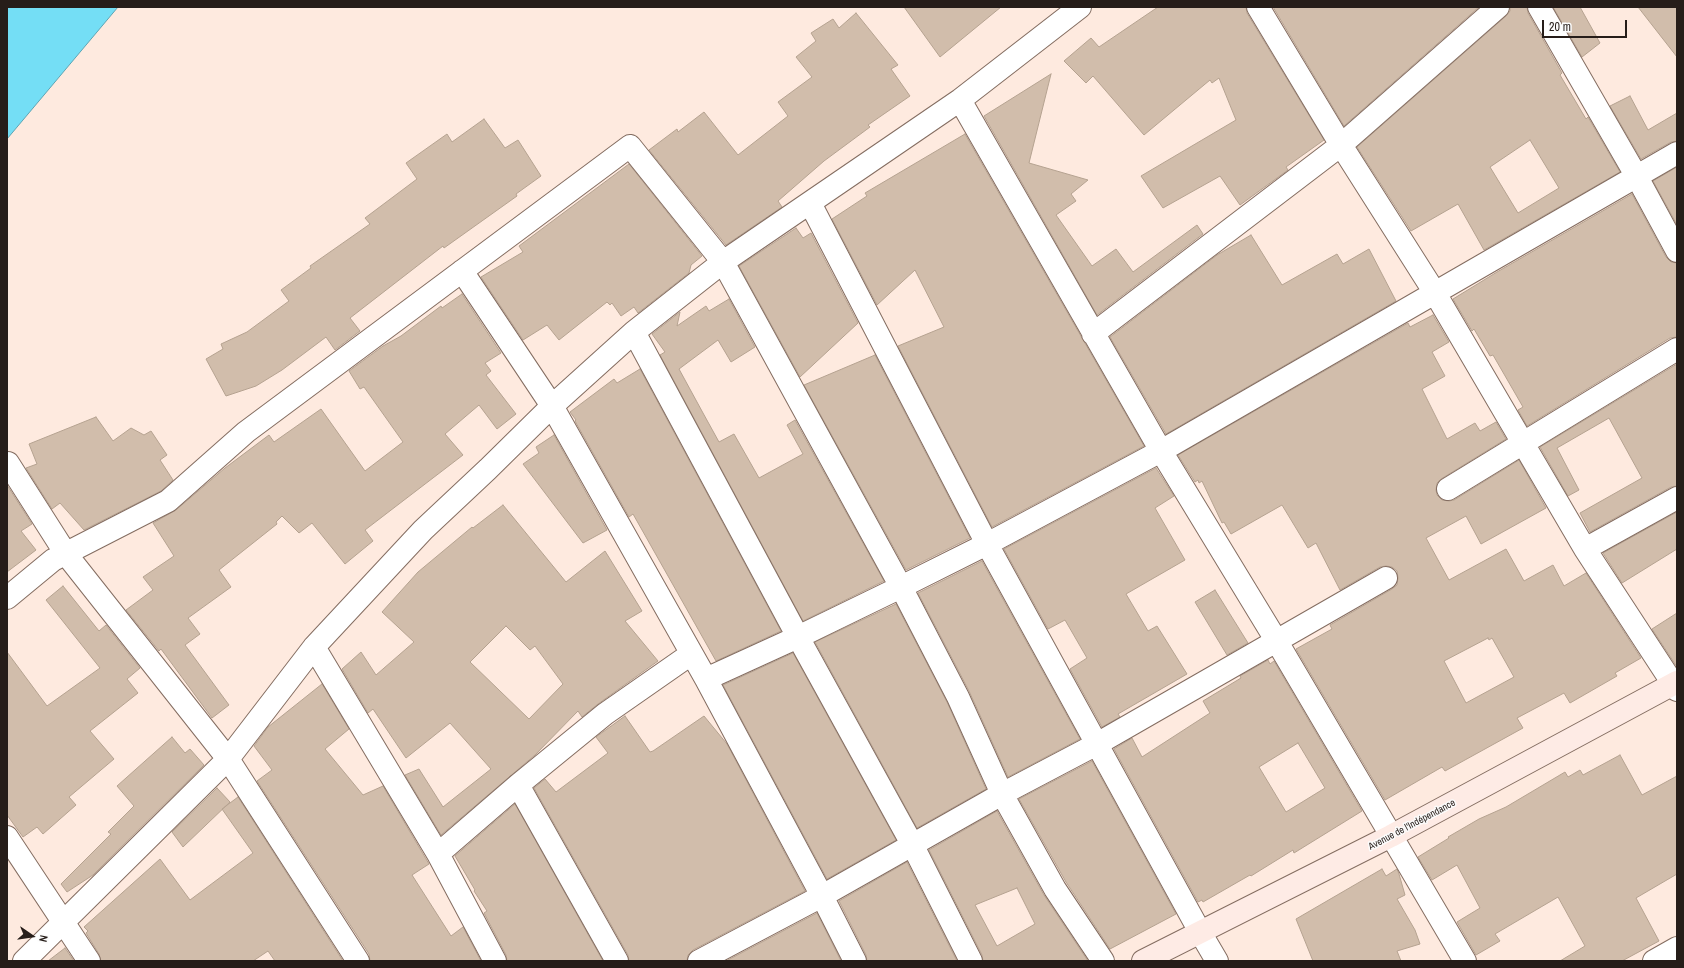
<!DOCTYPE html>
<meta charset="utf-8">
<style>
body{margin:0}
#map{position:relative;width:1684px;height:968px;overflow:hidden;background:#feeadf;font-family:"Archivo Narrow",sans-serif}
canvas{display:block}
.frame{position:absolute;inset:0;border:8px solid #261d19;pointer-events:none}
.north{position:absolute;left:12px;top:916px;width:40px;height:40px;-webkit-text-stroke:3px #fbfbfb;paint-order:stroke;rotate:103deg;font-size:11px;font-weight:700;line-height:16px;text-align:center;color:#261d19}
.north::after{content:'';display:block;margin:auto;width:14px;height:18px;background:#261d19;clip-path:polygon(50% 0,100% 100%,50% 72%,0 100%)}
.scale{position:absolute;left:1542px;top:20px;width:85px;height:18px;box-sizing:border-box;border:2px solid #261d19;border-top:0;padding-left:5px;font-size:12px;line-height:14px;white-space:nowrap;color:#261d19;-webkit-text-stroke:3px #fbfbfb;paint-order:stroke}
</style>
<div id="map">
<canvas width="1684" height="968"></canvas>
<div class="frame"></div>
<div class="north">N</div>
<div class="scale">20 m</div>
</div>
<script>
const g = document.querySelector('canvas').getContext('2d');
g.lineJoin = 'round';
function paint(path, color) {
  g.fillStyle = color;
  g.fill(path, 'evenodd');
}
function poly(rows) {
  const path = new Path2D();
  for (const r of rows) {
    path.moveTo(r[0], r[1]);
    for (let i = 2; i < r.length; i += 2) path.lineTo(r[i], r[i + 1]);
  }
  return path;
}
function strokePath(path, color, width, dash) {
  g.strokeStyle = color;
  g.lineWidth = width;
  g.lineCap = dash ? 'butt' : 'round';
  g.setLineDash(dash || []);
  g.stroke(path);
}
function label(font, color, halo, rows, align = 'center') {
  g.font = font + ' "Archivo Narrow",sans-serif';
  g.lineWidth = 3;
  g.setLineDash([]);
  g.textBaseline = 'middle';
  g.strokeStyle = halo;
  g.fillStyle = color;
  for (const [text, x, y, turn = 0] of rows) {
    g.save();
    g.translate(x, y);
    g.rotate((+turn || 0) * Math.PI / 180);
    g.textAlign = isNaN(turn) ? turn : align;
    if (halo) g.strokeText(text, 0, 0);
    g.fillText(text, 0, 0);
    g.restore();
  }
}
const water = poly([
 [7,7,118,7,7,139,7,7]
]);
const building = poly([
 [904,7,1001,7,940,57,904,7],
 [1158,7,1246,7,1247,13,1324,140,1286,167,1288,170,1240,205,1220,176,1163,208,1141,176,1236,120,1219,78,1212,83,1210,80,1144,135,1093,76,1086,83,1064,61,1091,38,1099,47,1158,7],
 [1273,7,1479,7,1344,126,1273,7],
 [1510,7,1527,7,1528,13,1562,73,1560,75,1586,119,1588,117,1620,172,1484,250,1458,204,1411,231,1357,147,1506,16,1510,11,1510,7],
 [1530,140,1559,188,1518,213,1490,167,1530,140],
 [1553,7,1580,7,1600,43,1582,57,1553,7],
 [1638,7,1677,7,1677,57,1638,7],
 [856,13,898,65,891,69,910,96,868,125,870,127,824,161,778,201,782,207,726,245,649,150,677,129,678,132,704,112,738,155,788,116,778,102,812,77,796,57,816,41,811,33,833,19,839,28,856,13],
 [1051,74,1029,163,1088,180,1071,194,1076,201,1056,215,1092,266,1116,249,1133,272,1197,225,1203,234,1097,315,984,116,1051,74],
 [1630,96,1648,130,1677,113,1677,141,1671,142,1641,159,1610,106,1630,96],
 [484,119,505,148,518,140,541,176,516,194,517,196,444,248,443,246,350,318,360,331,335,350,326,337,282,370,256,386,226,396,206,359,223,349,221,344,247,332,289,301,281,290,311,268,310,266,370,224,365,218,417,179,406,163,447,134,452,142,484,119],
 [965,134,1144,446,992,527,898,346,944,327,915,270,877,305,832,219,867,196,865,193,965,134],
 [629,164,702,256,691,265,689,273,638,313,634,307,621,316,612,303,610,305,607,302,559,340,547,325,523,340,481,277,523,252,519,246,629,164],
 [1677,167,1677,225,1653,181,1677,167],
 [1632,194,1666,257,1671,262,1677,263,1677,337,1670,338,1527,426,1518,410,1523,407,1493,355,1490,356,1474,329,1472,331,1453,299,1497,272,1632,194],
 [796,228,803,238,811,233,858,323,800,377,739,266,796,228],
 [1251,235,1282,285,1337,254,1343,264,1369,249,1396,301,1166,434,1110,337,1217,255,1251,235],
 [462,294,501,353,485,363,491,371,486,375,516,414,497,429,479,405,445,434,463,455,365,530,373,541,345,564,312,523,299,533,282,516,276,522,277,524,219,570,231,587,188,618,200,634,185,645,229,705,212,718,161,649,159,651,126,610,153,590,143,577,174,556,153,523,176,510,225,468,269,435,274,442,321,409,365,471,403,442,364,387,360,389,349,371,383,346,401,336,441,306,442,308,462,294],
 [729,299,755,347,731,362,718,340,679,369,703,413,719,442,734,434,759,478,803,454,787,425,795,420,884,581,803,621,660,355,665,352,652,334,680,312,677,326,706,306,709,311,729,299],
 [1433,315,1449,342,1432,352,1445,376,1422,389,1447,439,1475,423,1480,431,1496,422,1506,439,1441,479,1437,483,1436,490,1437,495,1442,500,1449,501,1454,500,1519,460,1546,508,1481,544,1466,516,1426,538,1449,580,1506,549,1524,581,1553,565,1564,586,1586,573,1641,658,1615,673,1617,676,1570,703,1564,693,1517,718,1523,728,1445,771,1442,767,1385,800,1296,649,1332,629,1330,625,1392,589,1397,585,1398,578,1397,571,1392,567,1386,566,1380,567,1340,590,1316,543,1308,548,1282,505,1231,534,1224,522,1222,523,1202,481,1199,483,1198,480,1195,482,1178,455,1408,323,1410,327,1433,315],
 [1488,638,1489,640,1492,638,1514,677,1466,703,1444,661,1488,638],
 [875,355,970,538,906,570,804,385,875,355],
 [1677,364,1677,486,1671,487,1590,532,1580,513,1642,478,1609,418,1557,448,1579,490,1568,496,1540,447,1677,364],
 [640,369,781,631,716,661,633,514,629,517,575,421,576,420,570,412,614,379,617,383,640,369],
 [96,417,113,441,131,428,144,435,151,431,167,455,160,460,173,480,161,491,84,530,60,503,52,509,26,468,37,464,29,444,96,417],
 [554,435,607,530,583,543,523,464,539,453,536,447,554,435],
 [1156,468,1174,496,1155,508,1185,560,1126,594,1148,631,1157,626,1187,674,1118,714,1120,717,1102,727,1070,669,1087,658,1065,620,1048,629,1004,549,1156,468],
 [7,485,32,524,21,531,36,550,7,572,7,485],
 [503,505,566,582,605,551,642,611,625,621,658,661,598,704,582,717,578,711,535,755,441,835,405,775,419,769,443,807,491,769,450,723,406,758,373,709,368,713,342,669,361,652,376,675,414,642,382,612,418,572,472,527,473,528,503,505],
 [506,626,530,650,535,646,563,684,529,719,470,662,506,626],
 [1677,512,1677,549,1622,583,1603,553,1677,512],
 [982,561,1080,739,1008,777,969,691,918,593,982,561],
 [63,586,99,631,106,625,140,668,127,679,138,693,90,731,114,759,69,797,76,805,43,834,37,827,23,837,7,815,7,652,47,706,100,668,46,600,63,586],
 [1215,590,1248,643,1227,655,1195,602,1215,590],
 [896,604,947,702,986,789,917,828,815,642,896,604],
 [1677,613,1677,667,1652,629,1677,613],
 [793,653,896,840,827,879,723,685,793,653],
 [1268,660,1270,664,1274,661,1362,811,1294,853,1293,850,1251,876,1250,875,1203,902,1202,900,1198,902,1114,749,1132,738,1142,757,1210,713,1203,701,1241,678,1240,676,1268,660],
 [1298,743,1325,788,1286,812,1259,767,1298,743],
 [322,684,349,729,325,749,363,795,383,786,429,864,412,875,451,936,463,927,481,961,370,961,369,954,257,781,272,770,254,746,268,727,322,684],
 [625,716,650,752,653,751,704,716,727,744,805,891,693,950,688,955,687,961,629,961,628,955,534,788,545,779,556,792,608,753,596,737,625,716],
 [172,737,185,753,190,749,204,765,93,875,67,892,61,884,111,834,108,832,134,806,117,786,172,737],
 [1620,755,1642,795,1677,776,1677,874,1636,898,1659,941,1622,961,1560,961,1585,946,1558,897,1495,934,1500,941,1476,955,1457,922,1480,908,1457,865,1432,880,1418,857,1449,838,1448,837,1479,819,1506,807,1565,772,1568,777,1580,770,1583,775,1620,755],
 [1092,761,1176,914,1110,949,1066,882,1019,799,1092,761],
 [217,788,230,802,183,847,172,832,217,788],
 [238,797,343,961,275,961,268,951,253,961,101,961,99,954,86,933,88,931,84,927,160,859,190,900,253,853,222,809,238,797],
 [515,804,603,961,507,961,506,955,484,913,487,911,474,891,475,890,455,856,515,804],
 [997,811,1044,895,1088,961,983,961,982,955,929,850,997,811],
 [1017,888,1035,924,997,946,975,905,1017,888],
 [907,862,957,961,867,961,866,955,839,901,907,862],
 [1382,869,1386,876,1397,869,1399,874,1405,895,1397,899,1415,930,1420,944,1397,951,1401,961,1313,961,1296,919,1382,869],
 [817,913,841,961,726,961,817,913],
 [65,948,74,961,48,961,65,948]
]);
const minor = poly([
 [1258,7,1341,145,1435,293,1585,549,1677,690],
 [1539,7,1637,177,1677,251],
 [960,100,1161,451,1276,640,1465,961],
 [810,203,987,544,1200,932,1217,961],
 [462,271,552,406,706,679,822,896,855,961],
 [634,332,798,637,912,844,971,961],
 [1093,334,1341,145,1498,7],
 [8,463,66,554,228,759,358,961],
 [1448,489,1677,349],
 [1585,549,1677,498],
 [7,598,53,560,168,501,246,432,630,146,723,262,901,587,958,697,1002,794,1055,889,1103,961],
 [314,647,438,854,495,961],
 [706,679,798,637,901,587,987,544,1161,451,1677,153],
 [518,785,617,961],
 [7,837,89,961],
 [438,854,518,785,605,714,691,654],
 [24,961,228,759,314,647,423,530,488,469,552,406,634,332,723,262,960,100,1080,7],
 [699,961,822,896,1002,794,1097,744,1386,578],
 [1654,961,1677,948]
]);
const secondary = poly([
 [1143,961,1391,836,1677,682]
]);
const streetNames = [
 ["Avenue de l'Indépendance",1412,825,-28]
];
paint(water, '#74def5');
strokePath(water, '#5da4b3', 1);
paint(building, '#d1bdab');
strokePath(building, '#b5a290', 1);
strokePath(minor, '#846d61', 24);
strokePath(secondary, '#846d61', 24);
strokePath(minor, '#fff', 22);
strokePath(secondary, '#feebe5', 22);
label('10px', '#261d19', '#fbfbfb', streetNames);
</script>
